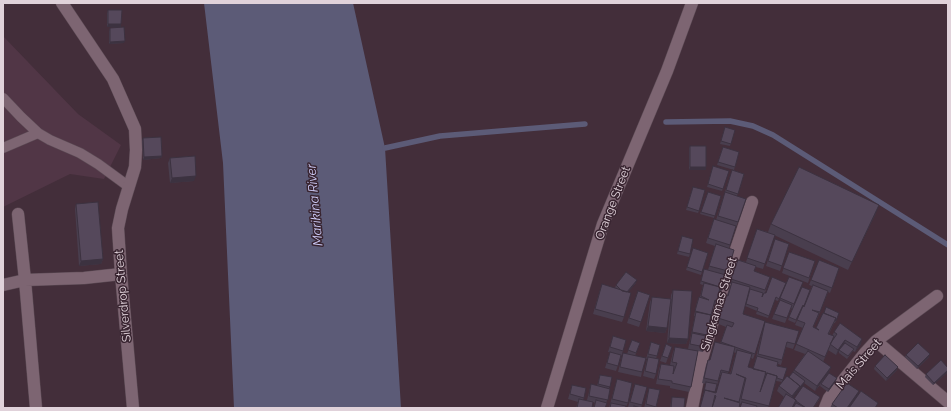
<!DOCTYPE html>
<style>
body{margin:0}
#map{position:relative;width:951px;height:411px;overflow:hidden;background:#432e3a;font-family:Raleway,sans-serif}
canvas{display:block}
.frame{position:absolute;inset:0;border:4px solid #e0d2da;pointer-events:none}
</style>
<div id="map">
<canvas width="951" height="411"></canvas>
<div class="frame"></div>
</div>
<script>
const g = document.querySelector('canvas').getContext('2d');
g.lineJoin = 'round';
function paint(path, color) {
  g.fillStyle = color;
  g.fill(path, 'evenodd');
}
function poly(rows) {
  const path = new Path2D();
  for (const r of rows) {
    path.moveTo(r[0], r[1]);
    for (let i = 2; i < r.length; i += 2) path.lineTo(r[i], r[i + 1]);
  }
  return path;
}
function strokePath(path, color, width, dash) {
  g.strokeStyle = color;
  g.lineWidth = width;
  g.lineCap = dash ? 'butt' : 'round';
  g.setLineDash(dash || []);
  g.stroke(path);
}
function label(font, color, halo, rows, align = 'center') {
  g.font = font + ' Raleway,sans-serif';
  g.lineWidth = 3;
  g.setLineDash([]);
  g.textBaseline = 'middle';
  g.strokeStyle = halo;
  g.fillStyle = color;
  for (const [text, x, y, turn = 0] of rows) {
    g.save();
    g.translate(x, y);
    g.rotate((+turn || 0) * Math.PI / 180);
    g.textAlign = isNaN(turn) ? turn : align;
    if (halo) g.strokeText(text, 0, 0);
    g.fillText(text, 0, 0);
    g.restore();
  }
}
const built = poly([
 [3,36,78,114,121,145,104,179,70,174,3,207]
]);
const water = poly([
 [204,3,353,3,385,148,401,408,234,408,223,163]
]);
const stream = poly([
 [666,122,730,121,753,126,773,135,948,245],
 [385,148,440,136,585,124]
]);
const lane = poly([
 [3,98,21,117,38,133,50,140,80,153,98,164,128,186],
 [3,148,38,133]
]);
const street = poly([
 [62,3,113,79,135,129,136,150,135,167,122,209,118,228,121,274,133,408],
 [18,214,25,280,36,408],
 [3,285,25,280,84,278,121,274],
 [876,341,948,402],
 [547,408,603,224,667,71,692,3],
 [692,408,702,359,720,297,752,202],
 [825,408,829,398,865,353,876,341,937,296]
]);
const wall = poly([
 [108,10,121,24,121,27,107,27,107,13],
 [110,28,124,43,109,44,109,31],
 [725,127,735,130,730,146,720,144],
 [143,138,162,156,161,158,143,160,142,141],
 [690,146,706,170,689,170,689,148],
 [723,147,739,152,734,170,717,165],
 [170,158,194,181,170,183,168,163],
 [713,166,723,189,722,191,707,187],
 [732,170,744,174,737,196,738,222,736,227,729,248,728,271,726,276,721,292,719,292,715,306,714,306,705,347,703,352,698,351,691,387,689,392,670,388,670,386,656,384,659,369,661,364,670,365,673,352,675,347,688,349,695,316,694,316,697,302,699,297,700,297,703,285,700,284,704,269,708,270,715,246,706,243,714,219,716,220],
 [693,187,699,211,698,213,686,210],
 [708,192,721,196,714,218,700,214],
 [76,204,103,259,101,264,79,266,75,209],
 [876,213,848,270,774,235,763,269,756,267,754,271,770,277,765,293,766,293,786,283,778,301,775,300,768,318,756,314,757,311,745,306,743,314,755,354,753,359,751,358,748,367,753,369,765,322,795,344,793,349,786,347,781,365,778,364,777,366,787,368,782,381,789,377,793,372,794,370,805,354,794,350,803,328,795,325,802,308,795,323,788,320,792,309,791,308,785,323,772,319,789,277,794,305,804,307,812,286,809,285,819,260,839,268,830,293,828,292,818,317,813,327,816,329,823,313,839,313,835,323,834,323,829,334,832,336,834,332,861,344,855,352,853,351,847,359,839,353,839,351,836,355,828,350,830,346,823,362,831,367,829,372,824,379,836,381,828,392,820,386,821,384,815,391,804,383,793,398,794,399,820,397,819,400,813,408,793,408,795,404,795,403,793,408,778,408,784,397,777,391,779,386,782,382,776,381,768,408,740,408,741,404,740,404,739,408,712,408,714,401,713,400,712,408,700,408,706,384,702,383,706,365,708,360,710,360,715,342,720,344,726,327,716,323,725,295,727,295,731,284,729,284,738,260,746,262,757,229,768,232,771,224],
 [833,337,834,338,830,344],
 [733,352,736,353,730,374,728,373],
 [720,375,721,375,716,393,715,392],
 [681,239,690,254,689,257,677,254],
 [775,239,789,244,780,271,766,266],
 [693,248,708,253,701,275,686,270],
 [789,252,815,261,808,283,782,273],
 [636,283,628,292,624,317,622,322,593,314,600,290,615,288,616,285],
 [673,290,688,339,686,344,667,343,671,295],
 [638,291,650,295,639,327,627,323],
 [652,297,667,328,665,333,646,331,650,302],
 [613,336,623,351,616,371,605,368,610,352,608,352],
 [632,340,640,343,635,356,642,372,641,377,618,372,623,353,627,354],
 [651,342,660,345,656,359,656,374,654,379,643,376,647,359,646,359],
 [666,344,672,347,666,363,660,361],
 [906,355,929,357,917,369,905,357],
 [875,366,897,370,886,381,874,369],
 [948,368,948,372,933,385,925,377,926,374],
 [600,375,612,377,609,388,610,389,605,408,593,408,595,403,593,402,592,408,576,408,578,402,568,399,572,385,584,398,583,400,587,400,591,384,597,386],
 [617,379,628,403,625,408,609,408],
 [635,384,642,405,641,408,628,407],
 [649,388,660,390,656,408,644,408],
 [858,395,878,403,875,408,830,408,832,404],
 [672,397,684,408,670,408,671,402]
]);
const shadedWall = poly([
 [108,24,121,24,121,27,107,27],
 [125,41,124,43,109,44,110,42],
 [162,156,161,158,143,160,144,157],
 [690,167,706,167,706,170,689,170],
 [196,176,194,181,170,183,172,178],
 [879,205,876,213,848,270,852,262],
 [103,259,101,264,79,266,81,261],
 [637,280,636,283,625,296,626,294],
 [648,326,667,328,665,333,646,331],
 [669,338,688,339,686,344,667,343],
 [862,339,861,344,855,352,857,347],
 [845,340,844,345,836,355,838,350],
 [930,354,929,357,917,369,918,366],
 [831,367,829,372,815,391,817,386],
 [898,367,897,370,886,381,887,378],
 [948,370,948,372,933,385,934,383],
 [837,378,836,381,828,392,829,389],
 [805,381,804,384,791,401,792,396],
 [859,391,858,396,849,408,847,408]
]);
const building = poly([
 [108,10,122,10,121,24,108,24,108,10],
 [124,27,125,41,110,42,110,28,124,27],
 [725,127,735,130,731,144,721,141,725,127],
 [161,137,162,156,144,157,143,138,161,137],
 [690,146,706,146,706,167,690,167,690,146],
 [723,147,739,152,735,167,718,162,723,147],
 [195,156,196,176,172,178,170,158,195,156],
 [713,166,729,171,723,189,708,184,713,166],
 [799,167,879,205,852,262,771,224,799,167],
 [732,170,744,174,738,194,726,190,732,170],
 [693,187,705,190,699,211,687,207,693,187],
 [708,192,721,196,715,216,701,212,708,192],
 [725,192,746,199,738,222,718,216,725,192],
 [98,202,103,259,81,261,76,204,98,202],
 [714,219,736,226,730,245,708,238,714,219],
 [757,229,775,235,765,264,747,258,757,229],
 [682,236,693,239,690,254,678,251,682,236],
 [775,239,789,244,782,266,768,261,775,239],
 [716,244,734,250,728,271,709,266,716,244],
 [693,248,708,253,702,272,687,267,693,248],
 [789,252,815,261,809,278,783,268,789,252],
 [738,260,756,266,754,271,770,277,765,290,731,279,738,260],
 [819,260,839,268,832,288,811,280,819,260],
 [704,269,726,275,722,290,720,289,720,287,701,281,704,269],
 [626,272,637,280,627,292,622,291,616,285,626,272],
 [772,277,786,283,779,299,776,297,769,316,757,311,758,308,746,304,750,289,763,293,762,297,764,293,766,293,772,277],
 [789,277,803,282,794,304,780,298,789,277],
 [732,282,750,287,743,314,765,321,755,354,721,342,727,325,732,327,734,323,718,318,725,295,728,296,732,282],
 [704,283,720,287,717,301,715,300,711,315,695,311,699,297,709,300,701,296,704,283],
 [602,284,631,293,624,317,595,309,602,284],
 [813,285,828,291,820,312,812,310,819,313,813,327,819,330,816,328,823,313,836,318,828,334,834,336,825,357,796,344,805,323,797,320,803,306,804,307,813,285],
 [802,287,810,290,804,306,803,305,796,320,789,317,802,287],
 [673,290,692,291,688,339,669,338,673,290],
 [638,291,650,295,641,322,629,318,638,291],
 [652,297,671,299,667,328,648,326,652,297],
 [780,300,792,305,787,318,774,314,780,300],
 [826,307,839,313,836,321,835,320,836,318,824,313,826,307],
 [696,312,711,315,707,335,692,332,696,312],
 [765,322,799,331,795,344,787,342,782,360,758,354,765,322],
 [840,323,862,339,857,347,845,340,838,350,830,344,837,334,834,332,840,323],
 [692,333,706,336,705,347,690,344,692,333],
 [613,336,626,340,623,351,610,347,613,336],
 [632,340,640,343,636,353,628,350,632,340],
 [651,342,660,345,657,356,648,354,651,342],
 [715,342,735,347,729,372,721,370,718,381,704,378,708,360,710,360,715,342],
 [845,343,854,349,848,356,839,350,845,343],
 [918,343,930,354,918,366,906,355,918,343],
 [666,344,672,347,668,358,662,356,666,344],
 [675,347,698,351,691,387,672,383,672,381,658,379,661,364,674,366,673,374,677,363,672,362,675,347],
 [737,350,752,354,748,367,766,372,760,392,767,373,777,376,769,406,741,399,746,378,736,374,745,378,739,402,724,398,740,403,739,408,712,408,716,396,715,395,712,408,700,408,705,390,716,393,722,372,731,374,737,350],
 [808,351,831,367,817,386,794,370,808,351],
 [610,352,621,355,618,366,607,363,610,352],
 [623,353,646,358,642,372,620,367,623,353],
 [885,355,898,367,887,378,875,366,885,355],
 [757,356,778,362,777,366,787,368,783,380,777,378,777,376,767,373,766,375,765,374,766,372,753,369,757,356],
 [648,357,659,359,656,374,645,371,648,357],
 [941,360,948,368,948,370,934,383,926,374,941,360],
 [793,372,805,381,800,387,800,386,789,377,793,372],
 [829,373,837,378,829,389,821,384,829,373],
 [600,375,612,377,610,387,598,384,600,375],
 [787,376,800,386,792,396,779,386,787,376],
 [617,379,632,383,628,403,612,399,617,379],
 [706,382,717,384,715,392,705,390,704,392,706,382],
 [847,383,859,391,847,408,838,408,832,404,847,383],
 [591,384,610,389,608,400,589,396,591,384],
 [635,384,647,387,642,405,630,402,635,384],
 [572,385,586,388,584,398,570,394,572,385],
 [803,386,820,397,813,408,806,408,796,401,796,400,794,399,803,386],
 [649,388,660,390,656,407,646,404,649,388],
 [861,391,878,403,875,408,849,408,861,391],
 [786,394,796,400,792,408,778,408,786,394],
 [672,397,685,398,684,408,671,408,672,397],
 [579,399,593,402,592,408,577,408,579,399],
 [596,400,607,403,605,408,594,408,596,400],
 [742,402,757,406,756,408,740,408,742,402],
 [611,403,626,406,625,408,610,408,611,403],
 [796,403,806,408,793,408,796,403],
 [634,406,641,408,634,408,634,406]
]);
const streetNames = [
 ["Orange Street",613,203,-69],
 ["Silverdrop Street",123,296,-95],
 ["Singkamas Street",719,304,-73],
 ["Mais Street",859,364,-49]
];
const waterNames = [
 ["Marikina River",315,205,-95]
];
paint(built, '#513646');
paint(water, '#5c5b77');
strokePath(stream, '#5c5b77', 5.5);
strokePath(lane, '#5c4b55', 11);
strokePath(street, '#5c4b55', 13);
strokePath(lane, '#7d6572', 10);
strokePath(street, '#7d6572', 12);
paint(wall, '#493e4e');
paint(shadedWall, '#3c3240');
paint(building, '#55485b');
strokePath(building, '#3c3240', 1);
label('12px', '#e0d2da', '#382430', streetNames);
label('italic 13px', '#ceccf8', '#382430', waterNames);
</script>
